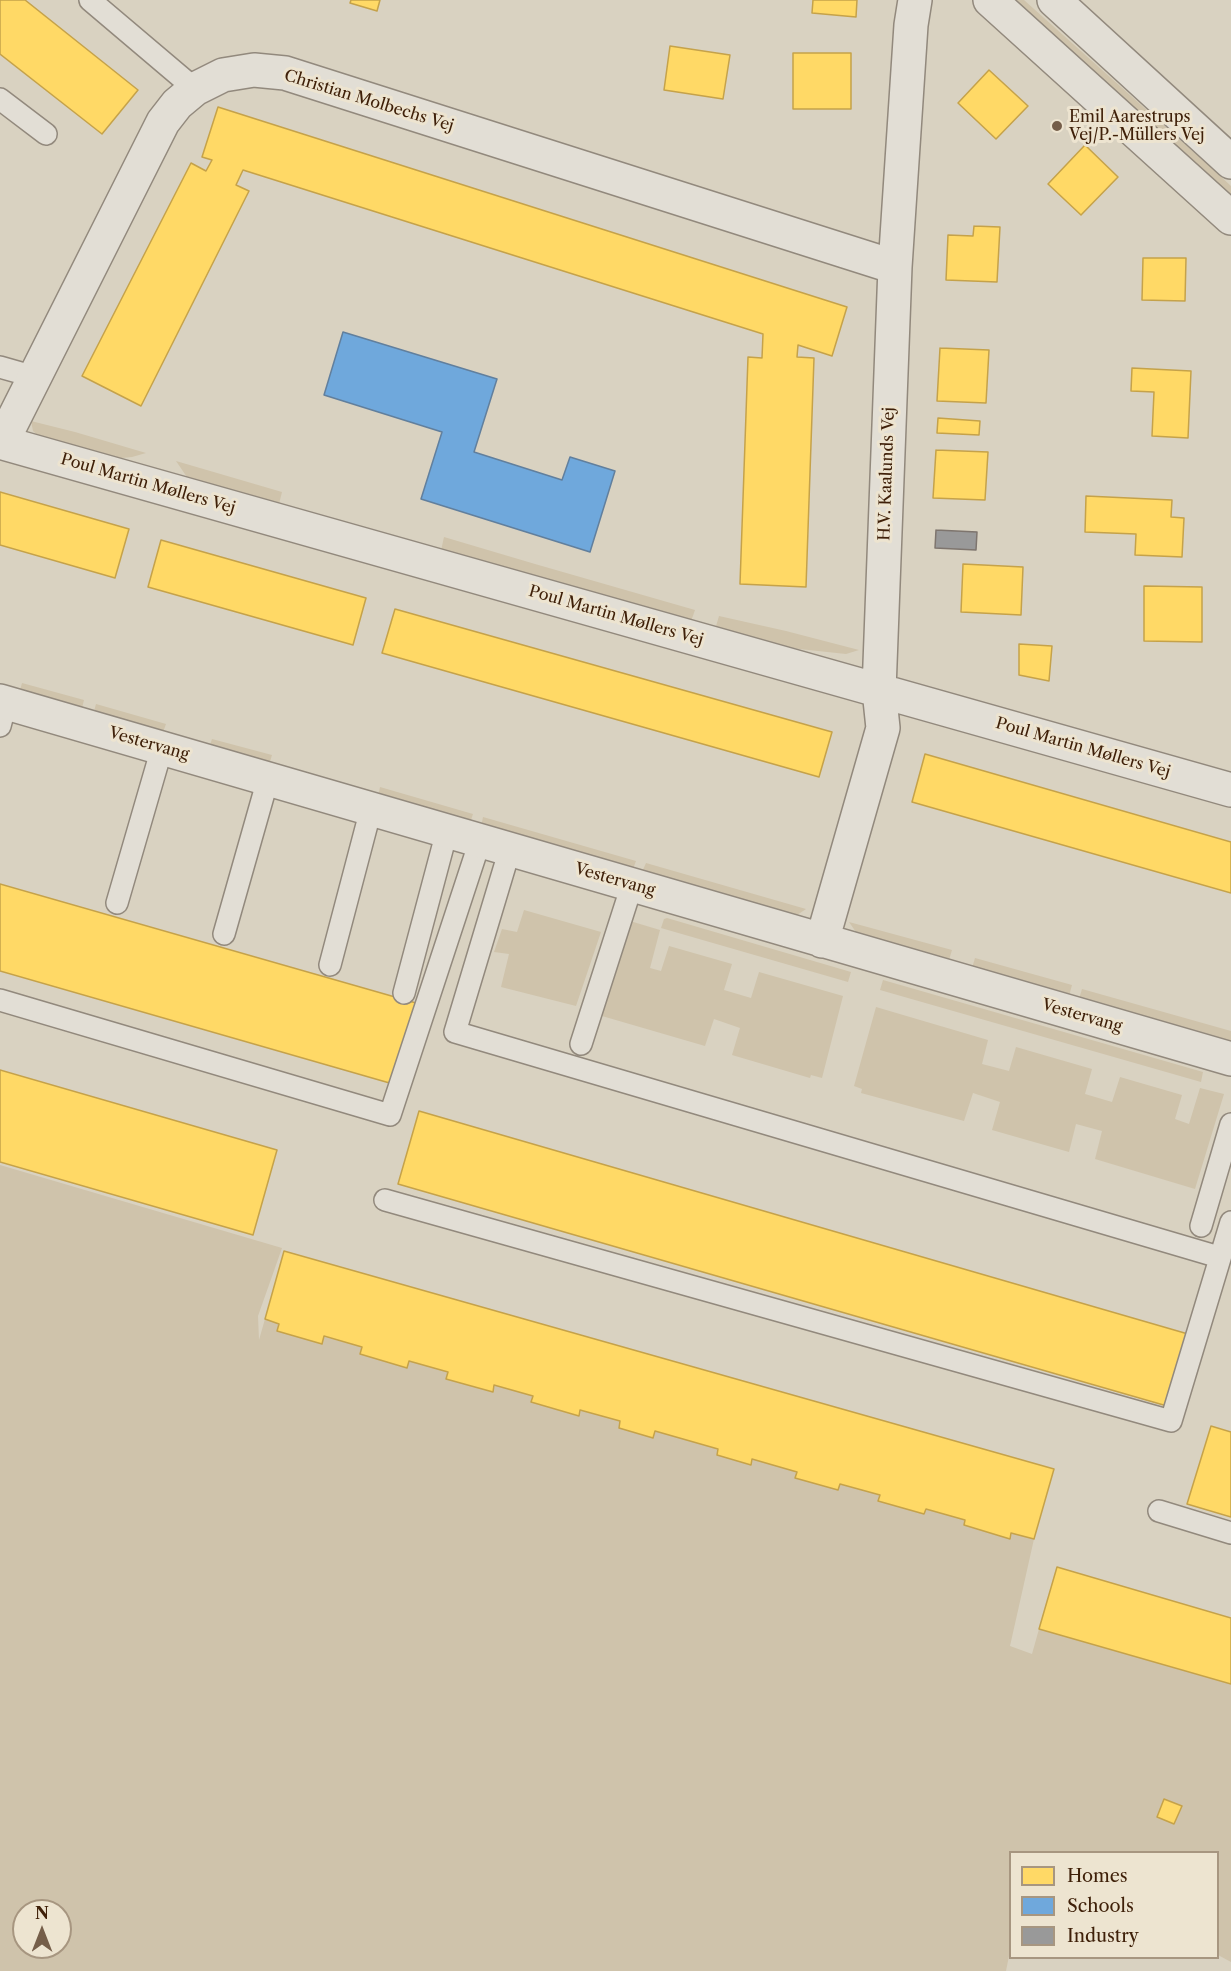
<!DOCTYPE html>
<meta charset="utf-8">
<style>
body{margin:0}
#map{position:relative;width:1231px;height:1971px;overflow:hidden;background:#d9d2c1;font-family:"Libre Caslon Text",serif}
canvas{display:block}
.legend{position:absolute;left:1009px;top:1851px;width:210px;height:108px;box-sizing:border-box;background:#ede4d0;border:2px solid #a79680;margin:0;padding:8px 10px;list-style:none;font-size:18px;color:#3f2009}
.legend li{display:flex;align-items:center;gap:12px;height:30px}
.legend b{width:30px;border:2px solid #a79680}
.north{position:absolute;left:12px;top:1899px;width:60px;height:60px;box-sizing:border-box;background:#ede4d0;border:2px solid #a79680;border-radius:50%;rotate:0deg;font-size:16px;font-weight:700;line-height:24px;text-align:center;color:#3f2009}
.north::after{content:'';display:block;margin:auto;width:21px;height:27px;background:#755e49;clip-path:polygon(50% 0,100% 100%,50% 72%,0 100%)}
</style>
<div id="map">
<canvas width="1231" height="1971"></canvas>
<ul class="legend">
<li><b style="height:16px;background:#ffd966"></b>Homes</li>
<li><b style="height:16px;background:#6fa8dc"></b>Schools</li>
<li><b style="height:16px;background:#999"></b>Industry</li>
</ul>
<div class="north">N</div>
</div>
<script>
const g = document.querySelector('canvas').getContext('2d');
g.lineJoin = 'round';
function paint(path, color) {
  g.fillStyle = color;
  g.fill(path, 'evenodd');
}
function poly(rows) {
  const path = new Path2D();
  for (const r of rows) {
    path.moveTo(r[0], r[1]);
    for (let i = 2; i < r.length; i += 2) path.lineTo(r[i], r[i + 1]);
  }
  return path;
}
function strokePath(path, color, width, dash) {
  g.strokeStyle = color;
  g.lineWidth = width;
  g.lineCap = dash ? 'butt' : 'round';
  g.setLineDash(dash || []);
  g.stroke(path);
}
function label(font, color, halo, rows, align = 'center') {
  g.font = font + ' "Libre Caslon Text",serif';
  g.lineWidth = 6;
  g.setLineDash([]);
  g.textBaseline = 'middle';
  g.strokeStyle = halo;
  g.fillStyle = color;
  for (const [text, x, y, turn = 0] of rows) {
    g.save();
    g.translate(x, y);
    g.rotate((+turn || 0) * Math.PI / 180);
    g.textAlign = isNaN(turn) ? turn : align;
    if (halo) g.strokeText(text, 0, 0);
    g.fillText(text, 0, 0);
    g.restore();
  }
}
const green = poly([
 [1014,0,1024,0,1217,173,1231,186,1231,196],
 [31,421,75,432,146,453,132,457,111,459,41,439,33,431],
 [176,461,282,492,278,508,191,483],
 [444,537,535,564,695,610,689,627,440,555],
 [719,616,786,631,859,650,846,654,790,648,731,638,714,633],
 [22,683,84,700,81,712,19,694],
 [96,704,166,724,162,735,93,715],
 [212,739,272,755,269,765,209,748],
 [380,787,473,814,470,823,378,797],
 [483,817,636,861,633,869,481,827],
 [646,863,806,909,797,915,790,915,642,872],
 [524,910,601,932,576,1006,501,987,509,954,494,952,502,929,517,932],
 [667,918,851,972,848,982,661,928,664,919],
 [630,921,660,930,650,968,661,971,669,946,732,964,724,990,751,998,759,972,843,996,822,1078,811,1075,810,1078,732,1055,740,1028,714,1019,705,1046,602,1016],
 [849,922,952,950,949,960,858,935],
 [975,958,1072,985,1069,996,972,968],
 [883,980,1203,1072,1201,1082,880,990],
 [1082,989,1231,1031,1231,1043,1079,999],
 [876,1007,988,1040,982,1064,1009,1071,1016,1047,1092,1069,1085,1094,1112,1102,1120,1077,1182,1095,1175,1119,1189,1124,1200,1088,1224,1094,1195,1189,1095,1159,1102,1131,1076,1124,1069,1152,992,1130,1000,1102,973,1093,964,1121,861,1093,862,1089,854,1086],
 [0,1165,282,1248,258,1316,259,1340,265,1319,279,1324,277,1331,322,1343,324,1337,362,1347,361,1354,407,1368,409,1361,448,1372,493,1391,494,1385,533,1396,531,1402,578,1416,580,1410,620,1421,619,1428,655,1431,718,1449,717,1455,750,1465,752,1459,797,1472,795,1478,838,1490,840,1484,880,1495,878,1501,926,1509,965,1520,964,1525,1009,1538,1011,1533,1034,1539,1010,1646,1032,1654,1039,1629,1231,1684,1231,1962,1218,1955,1218,1852,1010,1852,1010,1951,1006,1971,0,1971],
 [24,1911,60,1911,60,1947,24,1947]
]);
const homes = poly([
 [0,0,25,0,138,90,102,134,0,54,0,0],
 [351,0,380,0,377,11,350,3,351,0],
 [813,0,857,0,856,17,812,13,813,0],
 [670,46,730,55,723,99,664,90,670,46],
 [793,53,851,53,851,109,793,109,793,53],
 [989,70,1028,106,996,139,958,103,989,70],
 [218,107,847,307,832,356,798,345,797,357,814,358,806,587,740,584,748,357,762,358,763,334,243,170,236,185,249,191,141,406,82,376,191,163,206,171,212,160,202,157,218,107],
 [1085,145,1118,177,1081,215,1048,184,1085,145],
 [974,226,1000,227,997,282,946,280,948,235,973,236,974,226],
 [1143,258,1186,258,1185,301,1142,300,1143,258],
 [940,348,989,350,986,403,937,401,940,348],
 [1132,368,1191,371,1188,438,1152,436,1154,392,1131,391,1132,368],
 [938,418,980,421,979,435,937,433,938,418],
 [936,450,988,452,985,500,933,498,936,450],
 [0,492,129,529,115,578,0,545,0,492],
 [1086,496,1172,500,1171,517,1184,518,1182,557,1135,555,1136,534,1085,532,1086,496],
 [161,540,366,598,353,645,148,587,161,540],
 [963,564,1023,567,1021,615,961,612,963,564],
 [1144,586,1202,587,1202,642,1144,641,1144,586],
 [395,609,832,732,819,777,382,653,395,609],
 [1019,644,1052,646,1049,681,1019,675,1019,644],
 [925,754,1231,842,1231,893,912,802,925,754],
 [0,884,416,1003,393,1084,0,971,0,884],
 [0,1070,277,1150,253,1235,0,1162,0,1070],
 [419,1111,1188,1334,1167,1406,398,1184,419,1111],
 [284,1251,1054,1469,1034,1539,1011,1533,1010,1539,964,1525,965,1520,926,1509,924,1514,878,1501,880,1495,840,1484,838,1490,795,1478,797,1472,752,1459,751,1465,717,1455,718,1449,655,1431,653,1438,619,1428,620,1421,580,1410,579,1416,531,1402,533,1396,494,1385,493,1392,446,1379,448,1372,409,1361,407,1368,360,1354,362,1347,324,1336,322,1344,277,1331,279,1324,265,1319,284,1251],
 [1211,1426,1231,1432,1231,1517,1187,1504,1211,1426],
 [1057,1567,1231,1618,1231,1684,1039,1629,1057,1567],
 [1164,1799,1182,1806,1174,1824,1157,1817,1164,1799]
]);
const schools = poly([
 [343,332,497,379,474,452,562,480,570,457,615,471,590,552,421,499,442,432,324,395,343,332]
]);
const industry = poly([
 [936,530,977,532,976,550,935,548,936,530]
]);
const service = poly([
 [90,0,195,89],
 [0,99,46,134],
 [0,367,35,377],
 [0,726,6,703],
 [510,849,455,1032,1219,1257],
 [117,903,162,748],
 [224,934,268,779],
 [330,965,371,809],
 [404,993,447,831],
 [0,1000,390,1115,480,841],
 [581,1044,632,885],
 [385,1200,1171,1421,1231,1222],
 [1201,1226,1231,1124],
 [1159,1511,1231,1533]
]);
const minor = poly([
 [0,442,1231,790],
 [2,442,163,122,177,104,195,89,223,75,254,70,285,73,895,267],
 [0,701,1231,1059],
 [822,941,883,728,879,690,895,267,911,25,915,0]
]);
const tertiary = poly([
 [990,0,1231,218],
 [1054,0,1231,162]
]);
const markers = [
 [1057,126,6,"#755e49"]
];
const streetNames = [
 ["Christian Molbechs Vej",369,101,17],
 ["H.V. Kaalunds Vej",887,474,-88],
 ["Poul Martin Møllers Vej",148,484,16],
 ["Poul Martin Møllers Vej",616,616,16],
 ["Vestervang",149,744,16],
 ["Poul Martin Møllers Vej",1083,748,16],
 ["Vestervang",615,880,16],
 ["Vestervang",1082,1016,16]
];
const poiNames = [
 ["Emil Aarestrups",1069,117],
 ["Vej/P.-Müllers Vej",1069,135]
];
paint(green, '#cfc3ab');
paint(homes, '#ffd966');
strokePath(homes, '#c5a24a', 1.5);
paint(schools, '#6fa8dc');
strokePath(schools, '#617f9d', 1.5);
paint(industry, '#999');
strokePath(industry, '#7e756e', 1.5);
strokePath(service, '#92897d', 24);
strokePath(minor, '#92897d', 36);
strokePath(tertiary, '#92897d', 36);
strokePath(service, '#e2ded5', 21);
strokePath(minor, '#e2ded5', 33);
strokePath(tertiary, '#e2ded5', 33);
for (const [x, y, r, color] of markers) {
  const dot = new Path2D();
  dot.arc(x, y, r, 0, 2 * Math.PI);
  g.fillStyle = color;
  g.fill(dot);
  strokePath(dot, '#ede4d0', 2);
}
label('16px', '#3f2009', '#ede4d0', streetNames);
label('16px', '#3f2009', '#ede4d0', poiNames, 'left');
</script>
